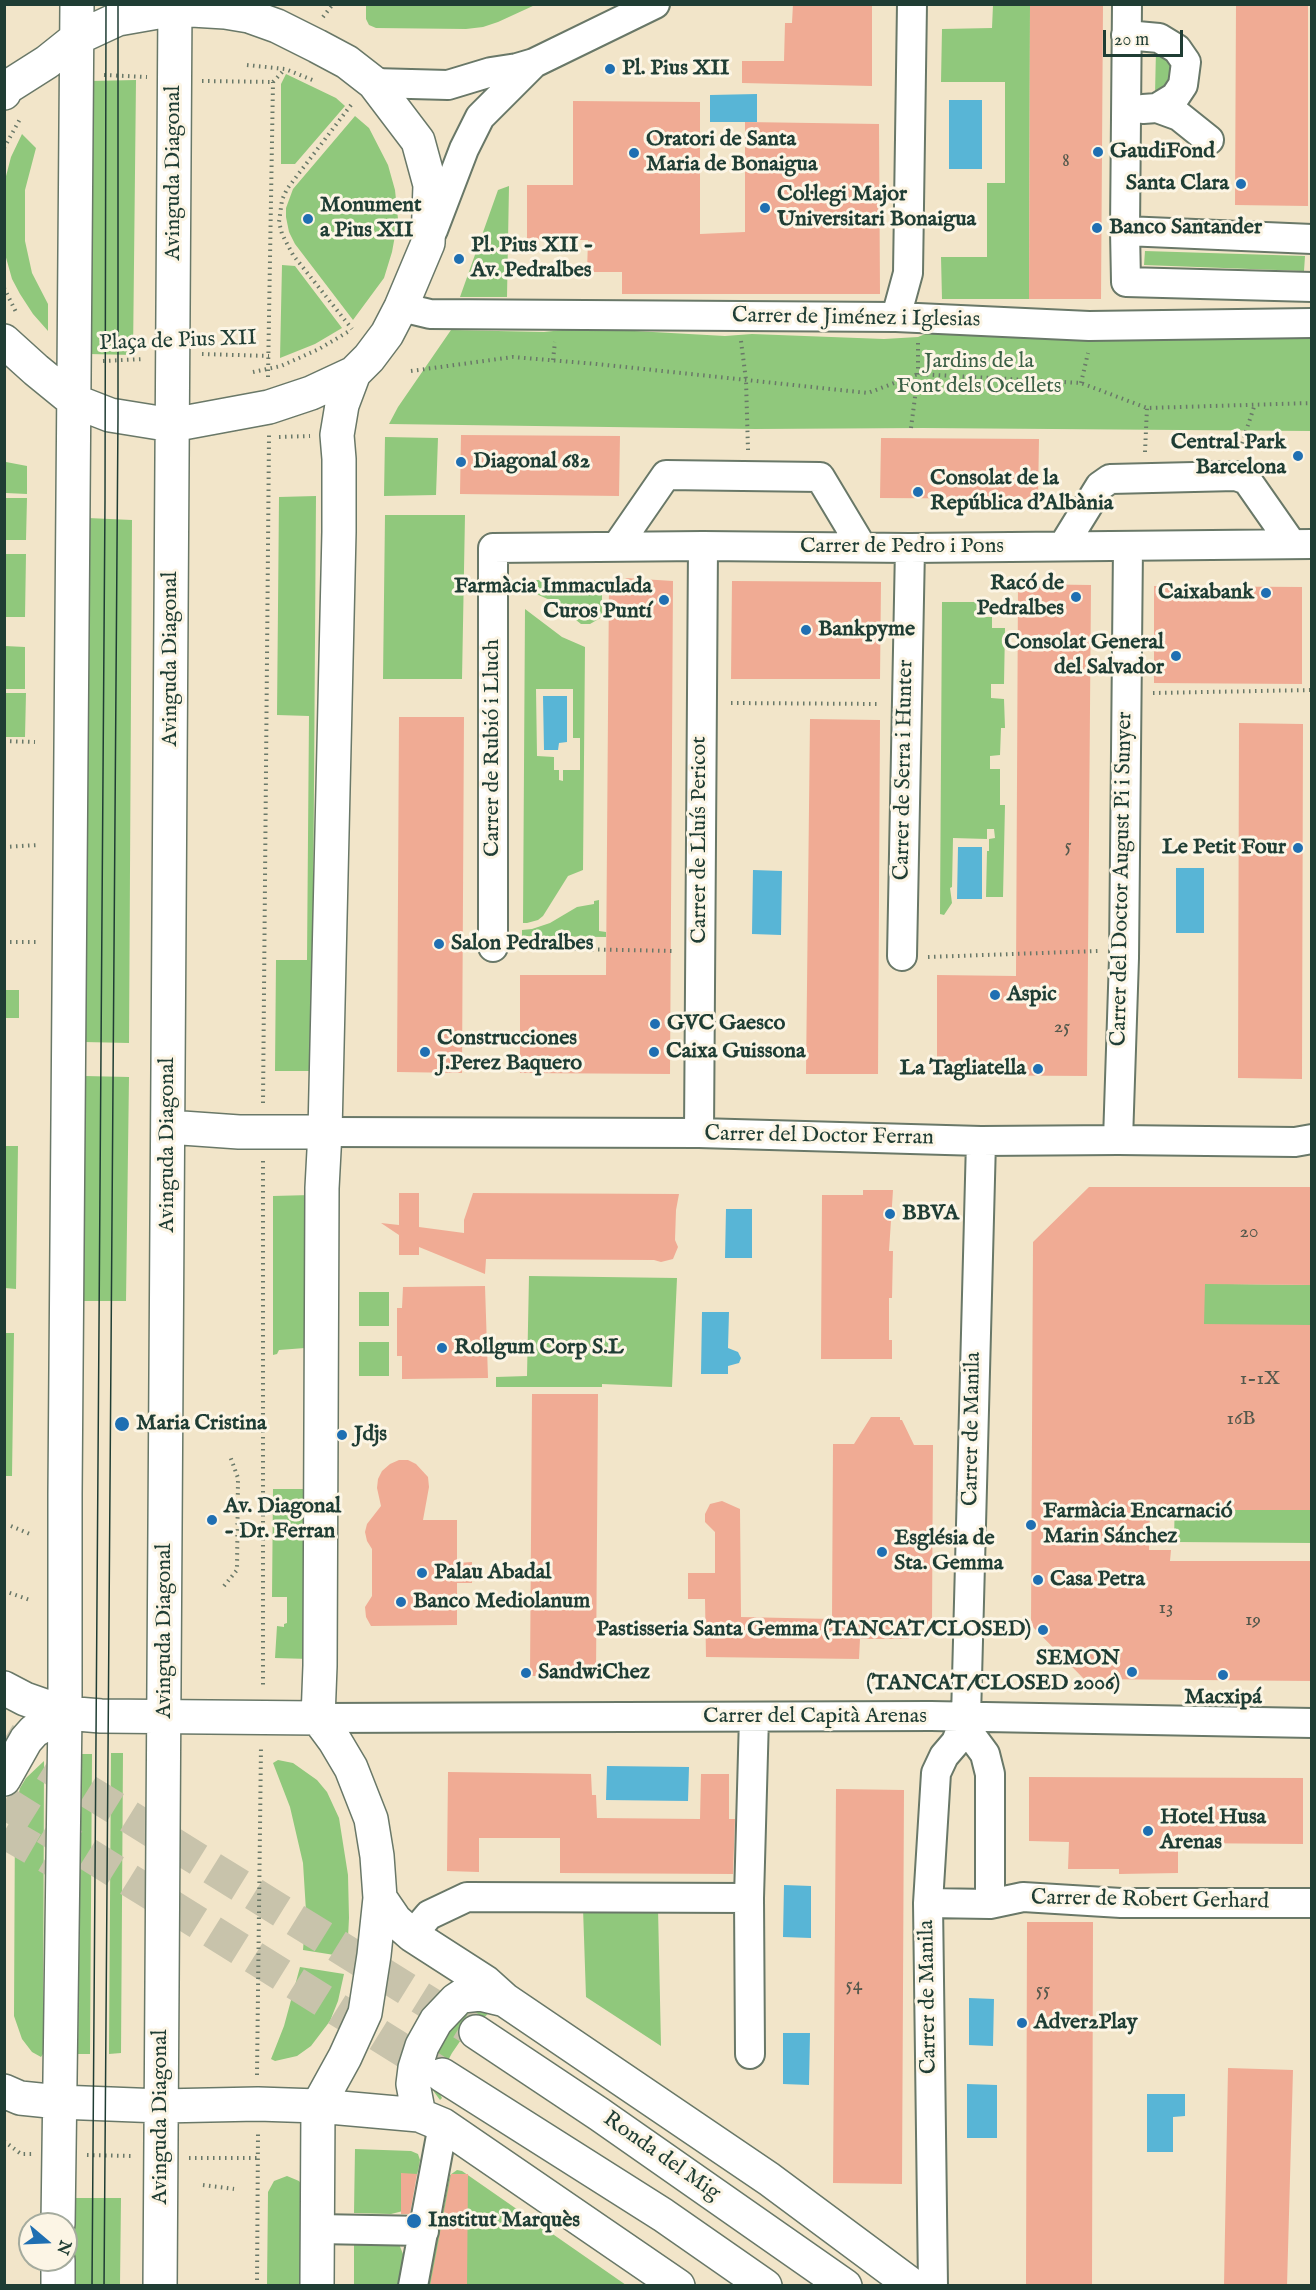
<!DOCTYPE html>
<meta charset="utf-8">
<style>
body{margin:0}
#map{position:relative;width:1316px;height:2290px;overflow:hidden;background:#f2e5c9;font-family:"IM FELL English",serif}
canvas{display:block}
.frame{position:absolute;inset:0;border:6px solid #1f3d34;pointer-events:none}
.north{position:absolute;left:18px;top:2212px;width:60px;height:60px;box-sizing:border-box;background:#fcf5e5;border:2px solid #a4ab9e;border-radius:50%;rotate:109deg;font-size:16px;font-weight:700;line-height:24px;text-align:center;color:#1f3d34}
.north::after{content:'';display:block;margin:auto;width:21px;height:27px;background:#1f6fb2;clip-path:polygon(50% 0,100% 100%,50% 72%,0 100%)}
.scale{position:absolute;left:1103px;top:30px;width:80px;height:27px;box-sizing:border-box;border:3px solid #1f3d34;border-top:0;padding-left:8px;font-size:18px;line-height:21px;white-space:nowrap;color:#1f3d34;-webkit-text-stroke:4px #fcf5e5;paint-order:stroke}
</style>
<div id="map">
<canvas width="1316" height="2290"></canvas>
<div class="frame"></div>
<div class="north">N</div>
<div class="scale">20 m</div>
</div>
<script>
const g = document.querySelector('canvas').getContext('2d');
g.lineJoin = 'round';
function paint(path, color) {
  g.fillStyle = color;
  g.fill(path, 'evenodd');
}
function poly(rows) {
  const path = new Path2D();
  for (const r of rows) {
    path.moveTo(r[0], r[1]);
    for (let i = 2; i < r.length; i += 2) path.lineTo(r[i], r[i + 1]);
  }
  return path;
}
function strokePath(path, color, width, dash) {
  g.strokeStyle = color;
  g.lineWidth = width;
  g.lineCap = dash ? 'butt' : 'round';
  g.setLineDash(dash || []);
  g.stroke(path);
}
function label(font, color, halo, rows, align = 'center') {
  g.font = font + ' "IM FELL English",serif';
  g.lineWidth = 6;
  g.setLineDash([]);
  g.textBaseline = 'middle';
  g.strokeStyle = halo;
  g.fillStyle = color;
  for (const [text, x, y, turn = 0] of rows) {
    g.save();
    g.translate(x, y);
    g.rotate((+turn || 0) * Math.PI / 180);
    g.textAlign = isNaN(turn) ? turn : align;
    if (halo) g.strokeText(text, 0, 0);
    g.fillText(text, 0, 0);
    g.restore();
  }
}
const green = poly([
 [366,5,366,4,535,5,498,22,483,27,466,29,376,28,369,25,366,19],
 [993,5,1030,5,1029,299,942,299,941,257,987,257,987,183,1005,183,1005,82,941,82,942,29,992,28],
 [1156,49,1162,49,1179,78,1155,95],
 [286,74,336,98,345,106,295,164,281,164,281,84],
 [136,80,133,355,89,354,90,81],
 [355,116,369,128,388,165,395,190,398,219,392,252,384,278,353,320,295,244,289,232,286,217,286,208,293,189],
 [22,134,36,148,25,190,25,241,32,273,48,304,48,331,33,314,20,294,12,279,5,254,5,180,11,157],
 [509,186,507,297,460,297,498,190],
 [1145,251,1305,256,1304,271,1144,265],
 [282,265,295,266,342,328,315,344,280,358],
 [959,320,1311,324,1311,431,923,428,755,429,389,424,398,407,451,330,544,332,581,328,725,336,752,334,884,339,918,337],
 [385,437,438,438,436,495,384,496],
 [6,462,27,466,27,494,6,493],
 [316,496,312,1071,275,1071,276,960,307,960,309,716,277,715,279,497],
 [6,498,27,498,26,540,6,540],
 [385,515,465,515,462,679,383,679],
 [88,518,132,520,129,1043,84,1042],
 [6,554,26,554,25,617,5,617],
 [525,580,609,580,609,586,602,587,602,617,590,624,581,624,552,601,525,589],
 [942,602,980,602,980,617,992,617,992,628,1005,628,1004,684,991,684,991,698,1004,699,1005,728,1001,728,1000,755,990,756,990,769,1000,769,1000,805,1005,805,1003,897,986,897,987,851,989,851,989,839,995,838,994,829,987,829,987,839,953,838,952,887,950,888,952,903,944,915,940,914],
 [525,609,562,637,585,647,583,870,568,876,543,916,538,920,527,923,523,923],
 [536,689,573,689,573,738,580,738,580,770,563,770,563,781,559,780,559,770,554,770,554,757,537,756],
 [5,646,25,647,25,689,5,689],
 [5,693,26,693,25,737,5,737],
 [599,900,599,931,606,932,606,937,522,936,522,930,532,929,550,923,577,907,594,904,594,901],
 [5,990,19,990,19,1018,5,1018],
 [85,1076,129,1077,126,1301,83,1301],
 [5,1146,18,1146,16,1289,5,1288],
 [1181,1187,1231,1284,1311,1285,1311,1543,1174,1542],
 [311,1195,309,1659,275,1658,277,1626,284,1627,284,1624,287,1623,287,1597,272,1597,273,1489,305,1489,305,1348,279,1350,277,1354,273,1355,273,1196],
 [529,1276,677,1278,672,1387,602,1384,602,1387,496,1387,496,1377,527,1376],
 [359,1292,389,1292,389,1326,359,1326],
 [5,1333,14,1333,12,1476,5,1476],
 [359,1342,389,1342,389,1376,359,1376],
 [111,1753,123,1753,121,2053,109,2054],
 [81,1754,92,1754,90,2054,78,2054],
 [278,1760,293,1763,317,1780,327,1792,339,1818,348,1875,349,1918,347,1957,303,1950,306,1911,303,1863,290,1807,273,1763],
 [44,1761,43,2054,41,2057,32,2052,22,2039,14,2016,15,1809,20,1788,26,1778],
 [583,1908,658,1908,661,2046,586,1997],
 [300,1967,344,1974,338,2001,330,2021,311,2046,297,2056,275,2061,271,2059,284,2026],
 [471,2006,489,2013,465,2034,452,2053,444,2068,438,2090,442,2098,440,2100,426,2081,429,2050],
 [355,2149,411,2151,418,2154,420,2160,418,2171,403,2211,391,2214,354,2213],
 [457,2170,462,2171,626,2285,428,2286,450,2175],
 [287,2176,299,2181,305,2190,304,2285,267,2286,268,2192,274,2181],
 [73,2198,121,2198,120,2285,72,2286],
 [354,2242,399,2244,403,2254,401,2285,354,2286]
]);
const water = poly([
 [757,94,757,122,710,122,710,95],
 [949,100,982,100,982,169,949,169],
 [543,696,567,696,567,742,559,743,558,750,544,750],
 [958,847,982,847,982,899,957,899],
 [1176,868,1204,868,1204,933,1176,933],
 [753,870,782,871,781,935,752,934],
 [726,1209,752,1209,752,1258,725,1258],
 [702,1312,729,1312,728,1348,738,1352,741,1358,739,1363,728,1366,728,1374,701,1374],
 [607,1766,689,1767,688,1801,606,1800],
 [784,1885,811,1886,811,1938,783,1937],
 [969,1998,994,1999,993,2046,969,2045],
 [783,2033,810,2033,809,2085,783,2084],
 [967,2084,997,2085,997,2138,967,2138],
 [1147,2094,1185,2094,1185,2116,1173,2117,1173,2152,1147,2152]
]);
const building = poly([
 [793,4,872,4,872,86,742,83,742,61,784,61,785,23,792,23],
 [1030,4,1103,4,1101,299,1029,299],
 [1236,4,1308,4,1308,206,1235,205],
 [573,101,700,102,700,234,745,232,745,122,879,124,880,294,622,294,622,272,587,272,588,240,527,240,527,185,573,185],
 [461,435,620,436,619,496,460,494],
 [881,438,1039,439,1038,499,880,498],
 [626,578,673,581,670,1074,520,1073,520,975,606,975,609,580,625,580],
 [732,581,881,582,880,679,731,679],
 [1018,584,1091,585,1087,1076,937,1075,937,975,1016,976],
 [1154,586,1302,587,1302,684,1154,683],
 [399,717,464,717,462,1073,397,1072],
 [810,719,880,720,878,1074,806,1074],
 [1239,723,1303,724,1302,1079,1238,1078],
 [1089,1187,1311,1187,1311,1285,1205,1284,1204,1324,1311,1325,1311,1510,1150,1510,1149,1550,1171,1550,1170,1561,1311,1561,1311,1681,1084,1679,1031,1625,1033,1242],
 [863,1190,893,1190,889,1251,893,1251,892,1298,889,1298,889,1340,892,1340,892,1359,821,1359,822,1195,863,1195],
 [399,1193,419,1193,419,1227,464,1233,464,1220,473,1193,679,1194,676,1210,675,1240,678,1247,673,1259,661,1262,654,1260,486,1259,485,1274,419,1247,419,1255,399,1255,399,1235,381,1223,399,1225],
 [485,1286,488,1378,402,1379,402,1356,397,1356,397,1308,402,1308,403,1287],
 [532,1394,598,1394,596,1676,530,1676],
 [871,1417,900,1417,900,1420,902,1420,914,1445,933,1445,932,1622,928,1621,928,1626,910,1625,909,1639,860,1639,859,1659,706,1657,705,1599,688,1599,688,1573,715,1573,715,1532,705,1522,705,1514,710,1504,722,1501,740,1509,741,1617,832,1619,833,1444,854,1444],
 [399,1460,408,1460,416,1464,428,1477,429,1487,423,1520,457,1520,457,1563,472,1562,472,1583,457,1583,457,1625,371,1626,366,1617,365,1607,372,1596,372,1549,367,1541,365,1532,367,1524,381,1506,377,1488,378,1479,382,1471,390,1464],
 [448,1772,591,1774,592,1795,596,1795,597,1818,700,1819,701,1774,729,1774,729,1819,735,1819,733,1874,560,1873,560,1838,479,1838,479,1872,447,1871],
 [1029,1777,1303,1778,1303,1844,1178,1843,1178,1873,1119,1874,1119,1869,1068,1869,1069,1842,1029,1841],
 [836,1789,904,1790,902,2184,833,2183],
 [1027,1922,1093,1922,1092,2286,1026,2286],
 [1228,2068,1293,2070,1287,2286,1224,2286],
 [401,2173,417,2174,410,2214,401,2214],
 [451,2174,468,2174,467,2286,430,2286]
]);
const majorTunnel = poly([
 [4,1739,476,2032],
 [4,1802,441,2074],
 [4,1832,70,1870]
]);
const path = poly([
 [323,17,333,4],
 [247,65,285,69,315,81],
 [104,75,147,77],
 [202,81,273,82],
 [273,82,285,69],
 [351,105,287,189,282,200,279,222,282,234,293,255,352,329],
 [4,148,20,119],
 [4,288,17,314],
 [741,341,746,380,748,450],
 [202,354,269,356],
 [553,360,555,342],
 [103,361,144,359],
 [411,371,513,357,597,364,868,393,918,374,1081,383,1147,408,1312,403],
 [253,372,281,366,319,349,351,330],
 [268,377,273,82],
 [1081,383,1088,353],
 [911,428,918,374,918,343],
 [279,437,310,436],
 [1240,449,1255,404],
 [1145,452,1147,408],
 [1153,693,1312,690],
 [731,703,880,704],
 [4,741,35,742],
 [4,847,38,845],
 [4,942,36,942],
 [520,948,674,951],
 [928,957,1098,951],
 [263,1103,269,435],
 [263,1161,263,1688],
 [11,1526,30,1534],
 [224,1586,237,1570,238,1478,230,1456],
 [4,1591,30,1600],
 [257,2075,261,1746],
 [4,2141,21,2154,32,2154],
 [87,2155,134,2156],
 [189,2158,258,2158],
 [203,2185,234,2189],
 [257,2286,258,2133]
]);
const minor = poly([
 [1126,35,1159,38,1177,49,1186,62,1183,85,1175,97,1157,108],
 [374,83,448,85,491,72,517,68,534,63,655,4],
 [1143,109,1157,108,1179,116,1209,140],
 [433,230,464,149,480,117,534,63],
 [1125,231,1127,4],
 [1312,239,1125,231,1126,282,1312,287],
 [401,307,430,314,896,317,1089,326,1312,323],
 [896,317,908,273,912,4],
 [617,546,666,475,820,477,862,547],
 [1063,546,1100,486,1110,479,1236,476,1247,480,1291,543],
 [493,947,493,548,703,546,910,548,1312,544],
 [902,956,910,548],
 [325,1132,699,1133,981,1141,1118,1140,1295,1142,1312,1139],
 [699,1133,703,546],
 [1118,1140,1124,958,1128,546],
 [981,1141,966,1717,971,1735,985,1754,990,1774,990,1904],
 [318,1718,931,1716,1312,1723],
 [928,1903,990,1904,1023,1897,1121,1903,1312,1903],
 [412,1935,429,1915,467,1897,749,1898],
 [750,2054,749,1898,754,1717],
 [318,2229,424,2231],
 [413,2286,443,2125],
 [933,2286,928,1903,936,1773,944,1756,956,1742,966,1717]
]);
const major = poly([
 [4,93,6,88,47,62,77,38,118,19,175,9,225,12,249,16,277,26,317,46,347,62,374,83,418,141,430,185,428,243,401,307,387,334,369,358,354,373,311,393,269,407,172,425,110,415,74,401,36,370,4,341],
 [168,1127,239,1132,325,1132],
 [4,1688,25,1699,65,1713,101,1716,318,1718],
 [4,1779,26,1740,34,1731,65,1713],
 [380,1898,395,1920,412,1935,485,1982,505,2000,769,2179,913,2286],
 [476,2032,599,2114,845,2286],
 [442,2075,663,2215,765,2286],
 [4,2091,20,2098,59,2102,161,2106,258,2104,318,2106,419,2115,443,2125,678,2286],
 [419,2115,413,2084,415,2068,422,2046,436,2021,456,2000,462,1996,480,1994,505,2000],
 [58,2224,65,1713,65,1493,77,4],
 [58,2286,58,2260],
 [160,2286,175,4],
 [317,2286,318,2106,345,2057,365,2013,374,1955,380,1898,377,1856,371,1819,351,1768,335,1741,318,1718,320,1666,322,1188,325,1132,339,532,339,459,337,435,342,405,354,373]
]);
const tram = poly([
 [92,2286,105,501,106,4],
 [104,2286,118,416,118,4]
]);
const markers = [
 [610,69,6,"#1f6fb2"],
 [1098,152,6,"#1f6fb2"],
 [634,153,6,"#1f6fb2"],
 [1241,184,6,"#1f6fb2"],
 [765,208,6,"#1f6fb2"],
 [308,219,6,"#1f6fb2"],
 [1097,228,6,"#1f6fb2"],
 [459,259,6,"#1f6fb2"],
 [1298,456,6,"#1f6fb2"],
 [461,462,6,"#1f6fb2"],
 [918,492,6,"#1f6fb2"],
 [1266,593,6,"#1f6fb2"],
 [1076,597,6,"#1f6fb2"],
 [664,600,6,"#1f6fb2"],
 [806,630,6,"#1f6fb2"],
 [1176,656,6,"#1f6fb2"],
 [1298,848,6,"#1f6fb2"],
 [439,944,6,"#1f6fb2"],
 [995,995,6,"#1f6fb2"],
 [655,1024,6,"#1f6fb2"],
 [425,1052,6,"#1f6fb2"],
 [654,1052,6,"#1f6fb2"],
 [1038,1069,6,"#1f6fb2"],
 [890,1214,6,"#1f6fb2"],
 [442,1348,6,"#1f6fb2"],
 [122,1424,8,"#1f6fb2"],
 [342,1435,6,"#1f6fb2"],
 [212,1520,6,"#1f6fb2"],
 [1031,1525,6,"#1f6fb2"],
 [882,1552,6,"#1f6fb2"],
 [422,1573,6,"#1f6fb2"],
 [1038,1580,6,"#1f6fb2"],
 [401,1602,6,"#1f6fb2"],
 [1043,1630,6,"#1f6fb2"],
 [1132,1672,6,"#1f6fb2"],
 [526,1673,6,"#1f6fb2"],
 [1223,1675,6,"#1f6fb2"],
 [1148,1831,6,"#1f6fb2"],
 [1022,2023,6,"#1f6fb2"],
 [414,2221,8,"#1f6fb2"]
];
const numberNames = [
 ["8",1066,162],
 ["5",1068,847],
 ["25",1062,1028],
 ["20",1249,1233],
 ["1-1X",1260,1380],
 ["16B",1241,1420],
 ["13",1166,1609],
 ["19",1253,1621],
 ["54",854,1986],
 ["55",1043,1991]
];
const poiNames = [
 ["Pl. Pius XII",622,69],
 ["Oratori de Santa",646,140],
 ["Maria de Bonaigua",646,165],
 ["GaudiFond",1110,152],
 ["Santa Clara",1229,184,"right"],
 ["Col·legi Major",777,195],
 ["Universitari Bonaigua",777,220],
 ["Monument",320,206],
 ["a Pius XII",320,231],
 ["Banco Santander",1109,228],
 ["Pl. Pius XII -",471,246],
 ["Av. Pedralbes",471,271],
 ["Central Park",1286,443,"right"],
 ["Barcelona",1286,468,"right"],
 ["Diagonal 682",473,462],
 ["Consolat de la",930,479],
 ["República d'Albània",930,504],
 ["Racó de",1064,584,"right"],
 ["Pedralbes",1064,609,"right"],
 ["Farmàcia Immaculada",652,587,"right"],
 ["Curos Puntí",652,612,"right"],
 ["Caixabank",1254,593,"right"],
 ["Bankpyme",818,630],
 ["Consolat General",1164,643,"right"],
 ["del Salvador",1164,668,"right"],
 ["Le Petit Four",1286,848,"right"],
 ["Salon Pedralbes",451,944],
 ["Aspic",1007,995],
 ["GVC Gaesco",667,1024],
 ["Construcciones",437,1039],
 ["J.Perez Baquero",437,1064],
 ["Caixa Guissona",666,1052],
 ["La Tagliatella",1026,1069,"right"],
 ["BBVA",902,1214],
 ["Rollgum Corp S.L",454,1348],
 ["Maria Cristina",136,1424],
 ["Jdjs",354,1435],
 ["Av. Diagonal",224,1507],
 ["- Dr. Ferran",224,1532],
 ["Farmàcia Encarnació",1043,1512],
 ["Marin Sánchez",1043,1537],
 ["Església de",894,1539],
 ["Sta. Gemma",894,1564],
 ["Palau Abadal",434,1573],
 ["Casa Petra",1050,1580],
 ["Banco Mediolanum",413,1602],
 ["Pastisseria Santa Gemma (TANCAT/CLOSED)",1031,1630,"right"],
 ["SEMON",1120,1659,"right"],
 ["(TANCAT/CLOSED 2006)",1120,1684,"right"],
 ["SandwiChez",538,1673],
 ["Macxipá",1223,1698,"center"],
 ["Hotel Husa",1160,1818],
 ["Arenas",1160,1843],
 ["Adver2Play",1034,2023],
 ["Institut Marquès",428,2221]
];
const streetNames = [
 ["Avinguda Diagonal",174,173,-90],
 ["Carrer de Jiménez i Iglesias",856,319,1],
 ["Plaça de Pius XII",178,342,-2],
 ["Carrer de Pedro i Pons",902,547],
 ["Avinguda Diagonal",171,659,-90],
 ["Carrer de Rubió i Lluch",493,748,-90],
 ["Carrer de Serra i Hunter",905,770,-89],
 ["Carrer de Lluís Pericot",700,840,-90],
 ["Carrer del Doctor August Pi i Sunyer",1123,879,-89],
 ["Carrer del Doctor Ferran",819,1137,1],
 ["Avinguda Diagonal",168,1145,-90],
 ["Carrer de Manila",973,1429,-89],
 ["Avinguda Diagonal",165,1631,-90],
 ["Carrer del Capità Arenas",815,1717],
 ["Carrer de Robert Gerhard",1150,1901,1],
 ["Carrer de Manila",929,1997,-91],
 ["Avinguda Diagonal",161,2117,-90],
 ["Ronda del Mig",661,2157,35]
];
const parkNames = [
 ["Jardins de la",979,362],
 ["Font dels Ocellets",979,387]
];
paint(green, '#90c87c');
paint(water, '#58b5d6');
paint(building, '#f0ab94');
strokePath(majorTunnel, '#c8c3ab', 33, [33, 16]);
strokePath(minor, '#697868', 32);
strokePath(major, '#697868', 36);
strokePath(path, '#697868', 4, [1.5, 4.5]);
strokePath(minor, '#fff', 28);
strokePath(major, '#fff', 33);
strokePath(tram, '#1f3d34', 1.5);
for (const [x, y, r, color] of markers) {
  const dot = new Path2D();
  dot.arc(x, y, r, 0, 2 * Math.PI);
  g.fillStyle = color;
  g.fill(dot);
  strokePath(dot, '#fcf5e5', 2);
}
label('20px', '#53584c', null, numberNames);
label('bold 22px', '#1f3d34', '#fcf5e5', poiNames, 'left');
label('22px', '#1f3d34', '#fcf5e5', streetNames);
label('22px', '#3b6046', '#fcf5e5', parkNames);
</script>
